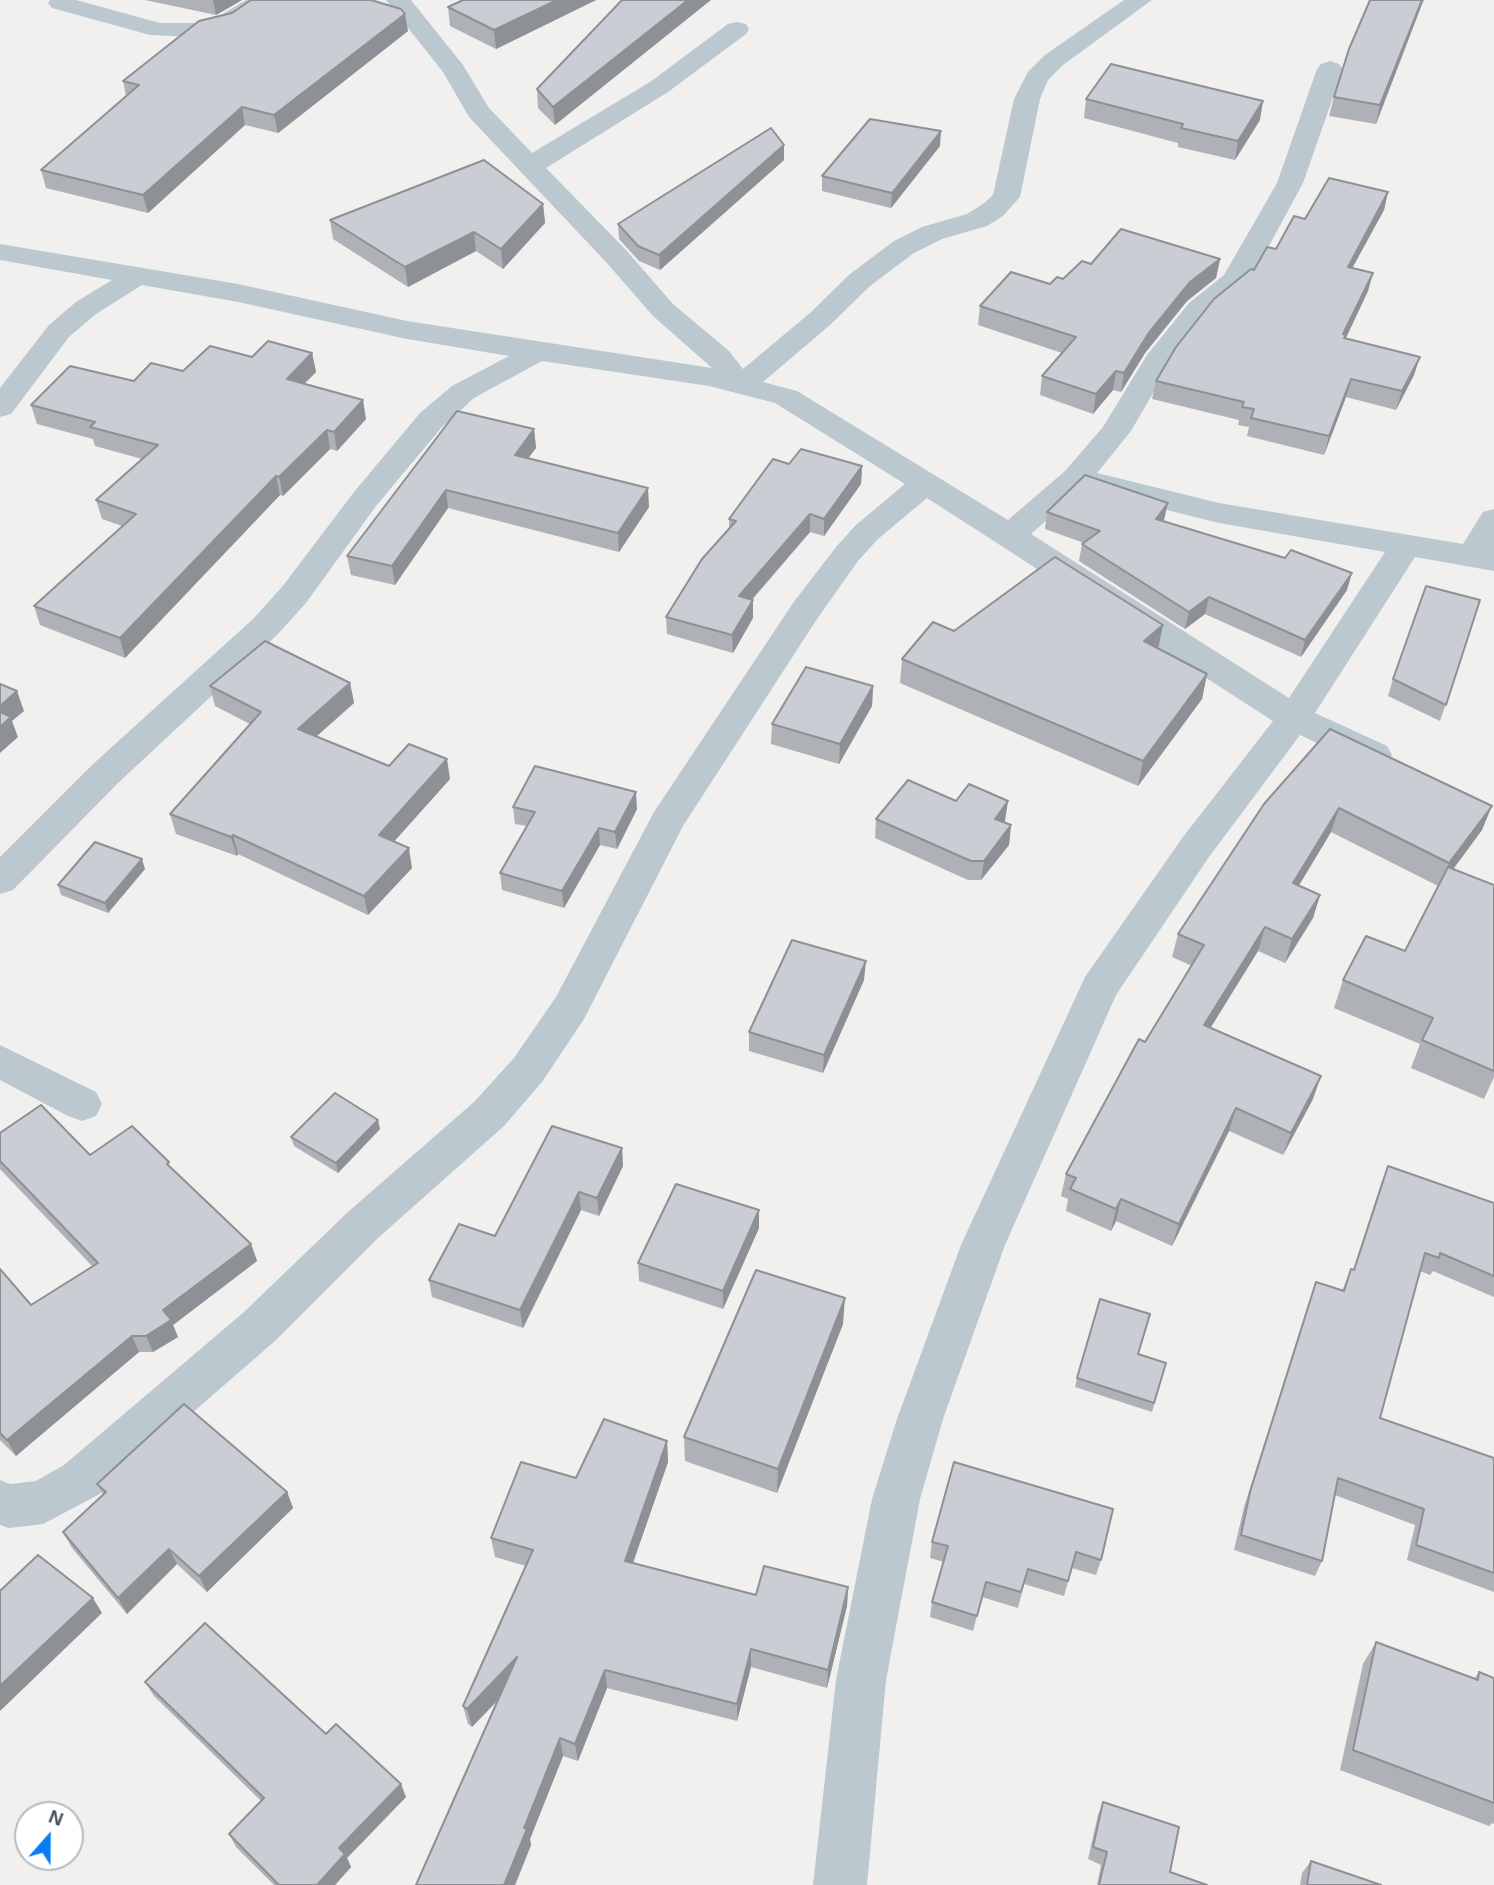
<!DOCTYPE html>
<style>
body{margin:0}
#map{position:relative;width:1494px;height:1885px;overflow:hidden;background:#f2efef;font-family:Helvetica,sans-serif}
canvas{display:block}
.north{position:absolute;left:14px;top:1801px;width:70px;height:70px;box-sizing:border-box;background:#fff;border:2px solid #b5bbbf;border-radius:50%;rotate:21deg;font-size:19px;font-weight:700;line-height:28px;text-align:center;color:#45545e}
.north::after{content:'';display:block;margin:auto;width:24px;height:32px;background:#087ef2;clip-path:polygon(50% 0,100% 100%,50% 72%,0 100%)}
</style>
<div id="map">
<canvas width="1494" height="1885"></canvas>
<div class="north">N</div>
</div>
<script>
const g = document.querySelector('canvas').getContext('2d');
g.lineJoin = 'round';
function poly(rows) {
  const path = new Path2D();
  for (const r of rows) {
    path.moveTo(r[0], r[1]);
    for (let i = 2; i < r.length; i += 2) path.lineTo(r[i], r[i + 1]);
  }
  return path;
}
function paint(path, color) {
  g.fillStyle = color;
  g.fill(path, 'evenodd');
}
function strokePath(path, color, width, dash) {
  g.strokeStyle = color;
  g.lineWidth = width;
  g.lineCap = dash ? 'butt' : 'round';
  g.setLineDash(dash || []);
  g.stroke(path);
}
const street = poly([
 [50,0,76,0,160,23,197,23,216,18,246,0,275,0,271,5,234,28,197,37,150,35,52,8,48,3,50,0],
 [386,0,411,0,463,65,489,108,532,153,650,82,728,24,737,22,746,24,749,29,746,34,668,92,546,168,626,250,673,304,729,351,743,369,810,313,850,274,894,241,922,227,967,214,983,204,993,195,1014,99,1028,72,1045,55,1124,0,1152,0,1063,65,1048,80,1040,99,1020,197,1003,216,987,226,942,239,914,253,870,286,830,325,763,382,797,391,1008,520,1065,471,1103,427,1147,355,1189,303,1224,275,1277,183,1317,69,1321,64,1330,61,1339,64,1343,69,1303,183,1257,268,1244,287,1209,315,1170,364,1131,431,1097,473,1219,503,1463,544,1483,512,1494,509,1494,571,1415,557,1315,713,1387,746,1392,755,1387,764,1374,768,1361,764,1300,735,1209,857,1116,995,1005,1245,943,1419,920,1499,886,1680,867,1885,813,1885,836,1680,872,1499,897,1419,961,1245,1085,977,1183,837,1273,721,927,498,878,539,858,561,817,619,683,826,584,1019,542,1082,504,1126,378,1238,276,1340,98,1495,43,1524,9,1528,0,1525,0,1480,10,1484,36,1481,64,1465,244,1312,348,1212,474,1102,514,1058,556,997,654,812,793,603,836,547,856,525,905,484,775,403,709,386,542,361,474,398,442,427,376,506,306,603,277,635,118,783,13,890,0,894,0,857,92,765,253,619,282,587,354,492,420,413,452,386,509,356,407,339,238,302,142,285,96,314,69,337,11,414,0,417,0,388,49,325,76,302,112,280,0,260,0,244,238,284,407,321,712,368,653,316,606,262,469,117,443,72,386,0],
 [1082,489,1219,523,1385,552,1289,698,1031,534,1082,489],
 [0,1045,96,1092,102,1104,96,1116,82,1121,68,1116,0,1080,0,1045]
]);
const wall = poly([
 [145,0,242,0,216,15],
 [596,0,496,49,450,26,448,7],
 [622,0,555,125,538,108,537,89],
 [1422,4,1376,124,1329,116,1334,97],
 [232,13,408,31,278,133,245,125,148,213,46,188,41,170,126,96,123,81],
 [1086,99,1260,120,1235,160,1178,147,1178,143,1084,118],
 [784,145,784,160,660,270,639,261,619,239,618,224],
 [940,146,891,208,822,191,822,176],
 [1388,192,1384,210,1352,268,1368,291,1345,339,1414,375,1396,410,1346,397,1324,455,1247,436,1249,427,1238,425,1239,420,1152,399,1156,381,1254,270,1305,219],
 [543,204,545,223,503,269,476,251,408,287,333,239,330,220],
 [1220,259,1216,278,1187,301,1145,353,1121,392,1113,390,1093,414,1040,395,1042,376,1062,353,978,325,980,306,1050,284,1063,279,1091,264],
 [312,353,316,372,304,384,366,419,337,451,330,449,283,496,280,495,125,658,40,625,34,606,122,526,102,519,96,500,142,459,95,446,93,439,37,424,31,405,134,381,252,357],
 [534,429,536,448,528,458,649,507,619,552,448,508,395,585,351,575,347,556],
 [789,464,862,466,861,484,824,536,810,532,752,600,753,618,733,653,667,634,666,617,729,528,729,519],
 [1047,512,1164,521,1347,590,1301,657,1205,614,1185,629,1079,561,1082,544,1084,543,1045,529],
 [1480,600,1440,721,1388,696,1393,679],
 [954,631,1159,648,1207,674,1202,699,1138,786,900,683,902,659],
 [350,683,354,703,316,737,389,766,450,779,394,841,412,868,368,915,238,854,237,856,176,834,170,814,250,724,215,706,210,686],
 [873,686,872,706,839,764,771,744,772,724],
 [1330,729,1482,830,1453,869,1494,885,1494,1077,1484,1099,1411,1068,1420,1044,1334,1008,1343,980,1405,951,1438,886,1331,832,1299,885,1320,895,1313,918,1285,963,1258,951,1211,1027,1313,1099,1283,1155,1229,1131,1172,1246,1116,1221,1111,1231,1066,1211,1068,1199,1061,1196,1066,1174,1192,966,1172,957,1178,934],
 [956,801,1008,801,1004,822,1011,825,1009,845,981,880,968,880,875,838,876,819],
 [513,807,637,809,617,849,600,845,564,908,502,890,500,873,527,826,515,824],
 [145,869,108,913,61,895,58,885],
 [864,980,823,1073,749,1051,749,1032],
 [380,1129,338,1173,294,1146,291,1137],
 [0,1133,90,1155,171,1167,251,1244,257,1261,173,1325,178,1337,153,1352,139,1352,16,1456,0,1440,0,1269,31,1305,92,1266,0,1169],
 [622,1148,623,1166,599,1216,581,1210,523,1328,432,1297,429,1280,495,1236],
 [1388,1166,1494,1203,1494,1297,1433,1271,1430,1275,1420,1271,1380,1418,1494,1458,1494,1592,1407,1560,1415,1525,1335,1495,1322,1561,1315,1576,1234,1550,1244,1507,1310,1299,1316,1282,1342,1291,1351,1269,1353,1270,1381,1184],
 [759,1210,759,1228,723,1309,639,1281,638,1263],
 [843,1324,777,1493,685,1461,684,1437],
 [1138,1354,1166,1363,1152,1412,1075,1387,1077,1378],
 [667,1441,668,1462,633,1563,756,1595,848,1587,847,1606,827,1688,751,1667,737,1721,607,1688,578,1761,563,1756,530,1839,531,1845,515,1885,416,1885,499,1699,472,1727,468,1724,463,1706,526,1566,495,1557,491,1538,576,1478],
 [954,1462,1101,1560,1096,1575,1072,1568,1064,1596,1024,1584,1018,1608,982,1597,973,1631,930,1617,932,1602,944,1562,930,1558,932,1542],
 [97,1484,287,1492,293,1508,207,1592,177,1564,127,1614,72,1548,63,1532,103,1495],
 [1376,1642,1474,1679,1479,1672,1494,1678,1494,1824,1492,1823,1489,1826,1340,1770,1363,1664],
 [145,1682,326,1734,406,1797,347,1858,351,1867,335,1885,274,1885,236,1847,229,1834,261,1801,154,1696],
 [1103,1802,1170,1872,1207,1885,1097,1885,1101,1865,1088,1859,1098,1815],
 [1311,1861,1381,1885,1300,1885,1302,1873]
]);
const shadedWall = poly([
 [213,0,242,0,216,15],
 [557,0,596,0,496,49,494,30],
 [688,0,711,0,555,125,553,107],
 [1422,0,1424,0,1422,4,1376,124,1380,105],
 [405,14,408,31,278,133,274,115],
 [1263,101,1260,120,1235,160,1238,141],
 [242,107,245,125,148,213,143,195],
 [941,131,940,146,891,208,892,193],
 [784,145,784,160,660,270,659,255],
 [1388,192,1384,210,1343,285,1348,267],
 [543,204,545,223,503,269,501,249],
 [474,232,476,251,408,287,405,267],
 [1220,259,1216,278,1187,301,1145,353,1121,392,1124,373,1148,334,1190,282],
 [1373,273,1368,291,1345,340,1343,334],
 [312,353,316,372,290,398,287,379],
 [1420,357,1414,375,1396,410,1402,391],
 [1116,371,1113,390,1093,414,1096,394],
 [1351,379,1346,397,1324,455,1329,436],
 [363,400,366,419,337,451,334,432],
 [534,429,536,448,517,473,515,455],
 [327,430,330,449,283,496,279,477],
 [862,466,861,484,824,536,824,519],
 [276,476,280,495,125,658,120,638],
 [648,488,649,507,619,552,618,533],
 [446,490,448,508,395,585,392,566],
 [1168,503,1164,520,1153,536,1156,519],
 [810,514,810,532,739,614,739,596],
 [1352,573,1347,590,1301,657,1305,640],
 [1209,597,1205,614,1185,629,1189,612],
 [753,600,753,618,733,653,732,635],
 [1163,625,1158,650,1144,641],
 [1207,674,1202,699,1138,786,1143,761],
 [350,683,354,703,302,749,298,729],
 [873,686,872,706,839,764,840,744],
 [17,691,24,711,12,721,18,737,0,753,0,706],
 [447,759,450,779,383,854,379,835],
 [636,792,637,809,617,849,615,832],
 [1008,801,1005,821,993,838,995,819],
 [1492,806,1482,830,1440,887,1449,863],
 [1339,808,1331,832,1286,907,1293,883],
 [1011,825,1009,845,981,880,984,861],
 [599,828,600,845,564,908,562,891],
 [233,835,238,854,237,856,231,837],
 [409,848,412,868,368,915,364,896],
 [142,859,145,869,108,913,105,903],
 [1320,895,1313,918,1285,963,1292,939],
 [1265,927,1258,951,1198,1048,1204,1025],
 [866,961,864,980,823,1073,824,1055],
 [1321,1076,1313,1099,1283,1155,1291,1133],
 [1236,1108,1229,1131,1172,1246,1179,1224],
 [378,1120,380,1129,338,1173,336,1163],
 [622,1148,623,1166,599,1216,597,1198],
 [579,1192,581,1210,523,1328,520,1310],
 [1121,1199,1116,1221,1111,1231,1116,1209],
 [759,1210,759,1228,723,1309,723,1291],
 [251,1244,257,1261,173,1325,178,1337,153,1352,146,1336,163,1310],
 [845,1298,843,1324,777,1493,778,1469],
 [132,1336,139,1352,16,1456,7,1440],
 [667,1441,668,1462,627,1580,625,1561],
 [287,1492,293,1508,207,1592,199,1576],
 [169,1549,177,1564,127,1614,118,1598],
 [848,1587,847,1606,827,1688,828,1670],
 [93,1598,102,1613,0,1711,0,1686],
 [751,1649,751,1667,737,1721,737,1704],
 [517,1657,521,1676,472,1727,467,1709],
 [605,1670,607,1688,578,1761,575,1744],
 [560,1738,563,1756,530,1839,531,1845,515,1885,504,1885,524,1828],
 [401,1784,406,1797,347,1858,351,1867,335,1885,317,1885,339,1848]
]);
const building = poly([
 [251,0,371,0,401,9,405,14,274,115,242,107,143,195,41,170,139,85,123,81,199,21,232,13,251,0],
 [463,0,557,0,494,30,448,7,463,0],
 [622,0,688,0,553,107,537,89,622,0],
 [1370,0,1422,0,1380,105,1334,97,1349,49,1370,0],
 [1111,64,1263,101,1238,141,1181,128,1183,124,1086,99,1111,64],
 [870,119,941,131,892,193,822,176,870,119],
 [771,128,784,145,659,255,638,246,618,224,771,128],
 [484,160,543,204,501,249,474,232,405,267,330,220,484,160],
 [1329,178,1388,192,1348,267,1373,273,1343,334,1346,335,1344,338,1420,357,1402,391,1351,379,1329,436,1251,418,1254,409,1242,407,1244,402,1156,381,1176,347,1214,299,1251,269,1254,270,1267,247,1276,249,1294,216,1305,219,1329,178],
 [1121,229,1220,259,1190,282,1148,334,1124,373,1116,371,1096,394,1042,376,1076,337,980,306,1011,272,1050,284,1057,277,1063,279,1082,261,1091,264,1121,229],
 [268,341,312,353,287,379,363,400,334,432,327,430,279,477,276,476,120,638,34,606,136,514,96,500,158,445,90,427,95,422,31,405,70,366,134,381,151,363,183,371,210,346,252,357,268,341],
 [457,411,534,429,515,455,648,488,618,533,446,490,392,566,347,556,457,411],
 [801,449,862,466,824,519,810,514,739,596,753,600,732,635,666,617,702,559,736,521,729,519,773,459,789,464,801,449],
 [1085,475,1168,503,1156,519,1285,558,1291,550,1352,573,1305,640,1209,597,1189,612,1082,544,1100,531,1047,512,1085,475],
 [1055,557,1163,625,1144,641,1207,674,1143,761,902,659,933,622,954,631,1055,557],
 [1426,586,1480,600,1446,705,1393,679,1426,586],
 [265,641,350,683,298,729,389,766,409,744,447,759,379,835,409,848,364,896,233,835,231,837,170,814,261,712,210,686,265,641],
 [806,667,873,686,840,744,772,724,806,667],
 [0,684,17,691,0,706,0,684],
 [0,712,11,717,0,727,0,712],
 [1330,729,1492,806,1449,863,1339,808,1293,883,1320,895,1292,939,1265,927,1204,1025,1321,1076,1291,1133,1236,1108,1179,1224,1121,1199,1116,1209,1070,1189,1076,1178,1066,1174,1139,1039,1145,1042,1204,945,1178,934,1264,804,1330,729],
 [535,766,636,792,615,832,599,828,562,891,500,873,535,812,513,807,535,766],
 [908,780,956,801,969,784,1008,801,995,819,1011,825,984,861,971,861,876,819,908,780],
 [95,842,142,859,105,903,58,885,95,842],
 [1448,867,1494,885,1494,1071,1422,1040,1433,1018,1343,980,1366,936,1405,951,1448,867],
 [792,940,866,961,824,1055,749,1032,792,940],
 [335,1093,378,1120,336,1163,291,1137,335,1093],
 [41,1105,90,1155,132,1126,169,1162,167,1164,251,1244,163,1310,171,1320,146,1336,132,1336,7,1440,0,1433,0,1269,31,1305,98,1263,0,1161,0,1133,41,1105],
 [552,1126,622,1148,597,1198,579,1192,520,1310,429,1280,459,1224,495,1236,552,1126],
 [1388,1166,1494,1203,1494,1276,1440,1253,1439,1258,1425,1253,1380,1418,1494,1458,1494,1573,1416,1545,1424,1509,1338,1478,1322,1561,1241,1535,1250,1492,1316,1282,1344,1291,1351,1269,1354,1270,1388,1166],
 [676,1184,759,1210,723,1291,638,1263,676,1184],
 [756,1270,845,1298,778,1469,684,1437,756,1270],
 [1100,1299,1150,1314,1138,1354,1166,1363,1154,1403,1077,1378,1100,1299],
 [184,1404,287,1492,199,1576,169,1549,118,1598,63,1532,106,1492,97,1484,184,1404],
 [604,1419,667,1441,625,1561,756,1595,764,1566,848,1587,828,1670,751,1649,737,1704,605,1670,575,1744,560,1738,524,1828,527,1829,504,1885,416,1885,517,1657,467,1709,463,1706,533,1550,491,1538,521,1462,576,1478,604,1419],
 [954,1462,1113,1509,1101,1560,1076,1552,1068,1581,1028,1569,1021,1592,986,1582,977,1616,932,1602,948,1546,932,1542,954,1462],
 [38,1555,93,1598,0,1686,0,1591,38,1555],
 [205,1623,326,1734,336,1724,401,1784,339,1848,345,1854,317,1885,279,1885,229,1834,264,1798,145,1682,205,1623],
 [1376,1642,1478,1680,1479,1672,1494,1678,1494,1803,1353,1750,1376,1642],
 [1103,1802,1179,1827,1170,1872,1207,1885,1099,1885,1107,1852,1093,1847,1103,1802],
 [1311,1861,1381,1885,1307,1885,1311,1861]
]);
paint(street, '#bbc8cf');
paint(wall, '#aeb1b6');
paint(shadedWall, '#8d9094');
paint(building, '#caced4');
strokePath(building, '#8d9094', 2);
</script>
